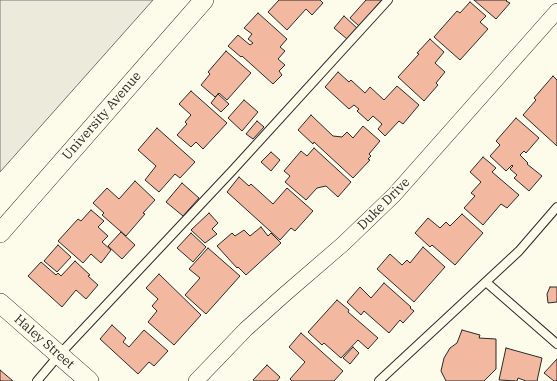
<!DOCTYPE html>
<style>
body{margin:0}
canvas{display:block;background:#fdfbea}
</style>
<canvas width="557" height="381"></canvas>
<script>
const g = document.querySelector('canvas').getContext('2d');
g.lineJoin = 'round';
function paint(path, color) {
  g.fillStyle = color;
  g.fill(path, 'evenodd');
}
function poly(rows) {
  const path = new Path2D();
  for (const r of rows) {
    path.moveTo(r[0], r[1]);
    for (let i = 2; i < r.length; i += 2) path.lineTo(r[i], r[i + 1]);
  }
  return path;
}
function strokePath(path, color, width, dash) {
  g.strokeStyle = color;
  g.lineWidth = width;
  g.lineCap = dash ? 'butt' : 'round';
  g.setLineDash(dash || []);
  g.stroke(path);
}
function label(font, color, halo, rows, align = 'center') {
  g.font = font + ' "IBM Plex Serif",serif';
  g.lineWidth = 3;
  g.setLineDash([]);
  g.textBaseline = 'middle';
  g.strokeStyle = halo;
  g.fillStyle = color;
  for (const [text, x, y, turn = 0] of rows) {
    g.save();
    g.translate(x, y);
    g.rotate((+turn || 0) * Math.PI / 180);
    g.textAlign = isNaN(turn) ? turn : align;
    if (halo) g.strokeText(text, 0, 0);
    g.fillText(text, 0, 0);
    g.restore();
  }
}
const parking = poly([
 [0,0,153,0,0,172,0,0]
]);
const building = poly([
 [279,0,320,0,323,3,312,15,306,9,287,30,268,12,279,0],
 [366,0,382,0,359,26,350,18,366,0],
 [474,0,507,0,506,1,510,3,496,19,474,0],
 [470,2,486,16,480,22,488,29,460,60,434,37,457,11,460,13,470,2],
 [258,13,287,39,280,47,285,51,278,59,285,65,279,71,282,75,273,84,242,56,241,57,228,46,238,35,250,45,253,43,248,39,252,34,244,28,258,13],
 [344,16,357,28,347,39,334,28,344,16],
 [430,39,444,52,435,63,445,72,436,83,438,85,424,101,398,77,419,54,417,53,430,39],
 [226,51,251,73,227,100,219,93,215,97,201,85,210,74,208,72,226,51],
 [338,72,349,82,351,80,365,93,370,87,384,100,397,86,419,105,403,124,399,121,385,136,378,129,382,124,373,116,368,121,357,111,359,109,354,105,349,109,325,87,338,72],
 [553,76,557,80,557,146,523,115,536,100,534,98,553,76],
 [191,91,227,123,203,149,196,142,191,147,177,135,187,124,185,122,191,115,179,104,191,91],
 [218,94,229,104,221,112,211,103,218,94],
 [244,100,258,112,242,131,228,118,244,100],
 [311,115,333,136,342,137,347,132,353,138,363,126,380,141,369,154,371,156,368,159,370,160,353,178,314,142,313,144,298,130,311,115],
 [516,118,539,138,526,153,524,151,520,155,528,163,527,164,542,176,529,191,514,178,517,175,510,169,513,166,512,165,506,171,490,156,500,145,496,141,516,118],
 [257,121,264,127,253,139,246,134,257,121],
 [157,128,195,162,180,178,175,174,159,192,145,180,156,166,138,150,157,128],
 [314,148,351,182,338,197,326,186,317,188,306,200,285,182,290,176,284,171,301,151,307,156,314,148],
 [271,152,280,160,271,171,261,162,271,152],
 [483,157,496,168,492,172,519,195,507,208,501,204,483,225,464,208,475,196,471,193,481,182,470,172,483,157],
 [239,177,249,186,251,184,273,204,287,188,313,211,295,231,291,228,280,240,227,192,239,177],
 [135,181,155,200,143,213,145,214,126,236,102,215,104,213,93,203,107,188,119,199,135,181],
 [182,183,199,198,183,216,166,202,182,183],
 [91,210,104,221,98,227,108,236,102,242,111,250,101,263,91,254,83,263,58,241,78,219,81,221,91,210],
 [209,213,218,223,212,229,217,234,205,243,191,230,209,213],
 [462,214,483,233,455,265,432,245,430,247,415,233,428,218,440,228,446,222,450,226,462,214],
 [261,227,268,236,271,233,281,243,246,275,238,267,237,268,217,246,232,233,235,236,244,230,250,236,261,227],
 [121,232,135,245,122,259,108,246,121,232],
 [191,233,206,247,193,262,177,248,191,233],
 [58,245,71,257,57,272,44,261,58,245],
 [423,247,445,267,414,302,377,269,390,254,402,265,407,260,410,263,423,247],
 [208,248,240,276,206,314,185,295,200,278,189,269,208,248],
 [75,261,90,275,88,276,98,285,86,299,76,290,62,307,28,276,41,262,56,275,58,273,61,276,75,261],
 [159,274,201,315,174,345,148,322,157,311,152,306,158,299,146,288,159,274],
 [384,283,411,307,410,308,414,311,403,323,400,320,389,333,364,311,361,315,347,302,360,287,371,298,384,283],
 [550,287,557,287,557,302,548,303,547,294,550,287],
 [337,300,349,310,348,312,378,338,368,349,358,340,341,358,324,343,322,345,308,332,337,300],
 [112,325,126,338,123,342,129,347,144,330,168,351,154,366,149,362,138,374,100,339,112,325],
 [462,330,480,335,479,338,496,339,496,369,484,381,446,381,441,371,444,358,450,348,457,343,462,330],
 [301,333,343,371,334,381,292,381,290,379,305,362,289,347,301,333],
 [353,347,359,353,350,364,343,358,353,347],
 [506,348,542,358,537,381,526,381,518,378,517,381,499,380,506,348],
 [557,359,557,381,554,381,544,373,557,359],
 [267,365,280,377,277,381,255,381,253,380,267,365],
 [0,370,13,381,0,381,0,370]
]);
const service = poly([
 [486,282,557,344],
 [37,381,59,355,232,171,388,0],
 [379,381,519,251,557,207]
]);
const minor = poly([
 [196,381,246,329,285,294,343,244,394,195,557,11]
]);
const tertiary = poly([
 [0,233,204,0],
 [0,303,89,381]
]);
const streetNames = [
 ["University Avenue",102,116,-49],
 ["Duke Drive",384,204,-45],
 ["Haley Street",44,342,41]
];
paint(parking, '#eceadb');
strokePath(parking, '#74746e', 1);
paint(building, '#f2b8a0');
strokePath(building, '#2b2b2b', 1);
strokePath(service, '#2b2b2b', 10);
strokePath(minor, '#2b2b2b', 16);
strokePath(tertiary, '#2b2b2b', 20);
strokePath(service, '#fdfbea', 8);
strokePath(minor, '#fdfbea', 15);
strokePath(tertiary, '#fdfbea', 19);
label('13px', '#2b2b2b', '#fdfbea', streetNames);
</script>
